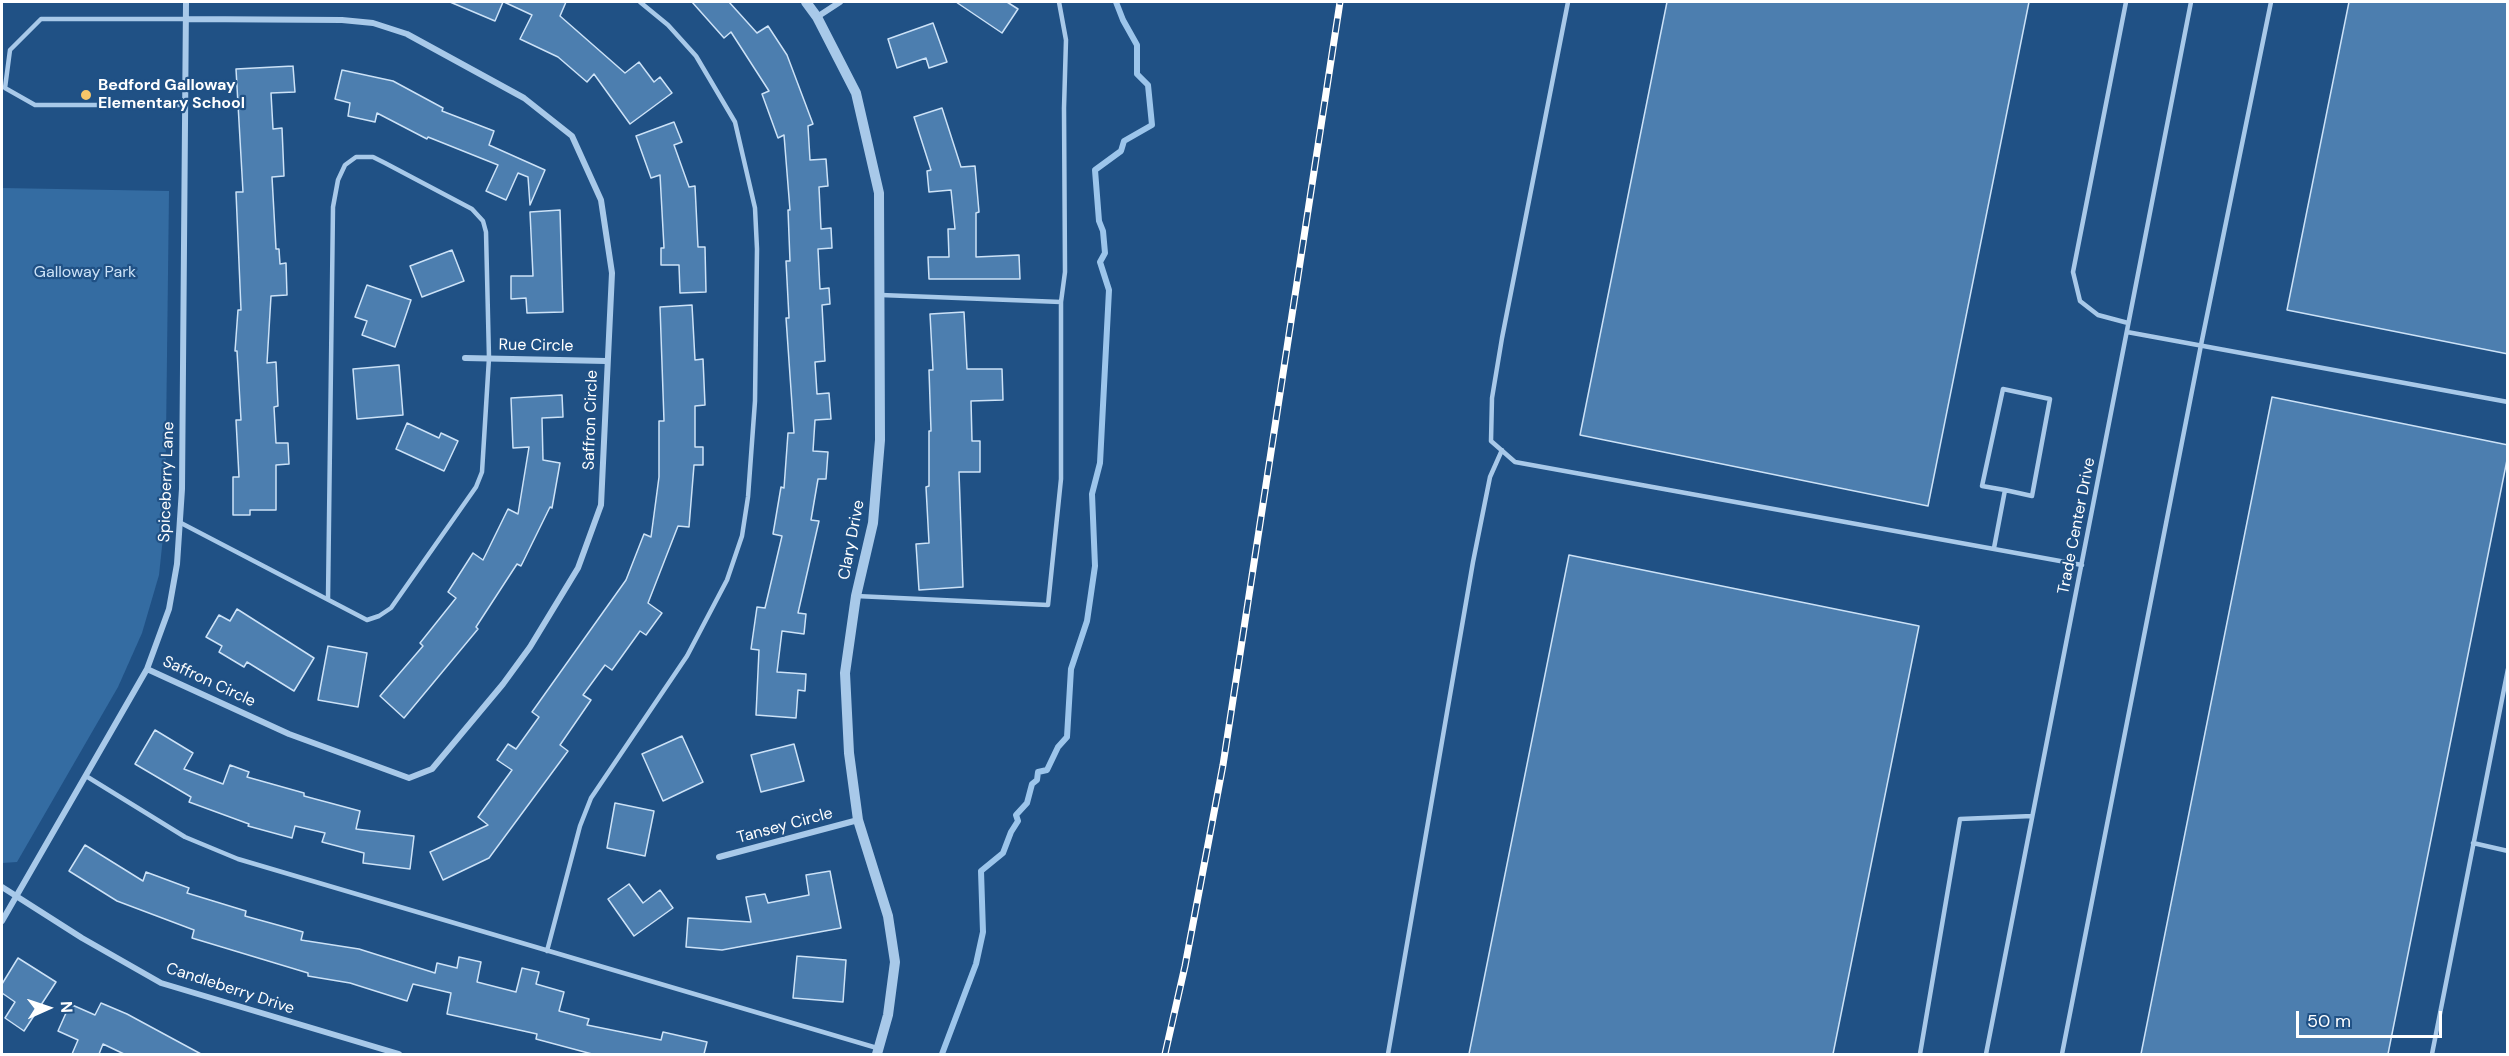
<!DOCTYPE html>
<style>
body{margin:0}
#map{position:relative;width:2509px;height:1056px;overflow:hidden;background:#205185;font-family:"DM Sans",sans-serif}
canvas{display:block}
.frame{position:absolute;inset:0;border:3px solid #fff;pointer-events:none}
.north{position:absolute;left:18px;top:978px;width:60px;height:60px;-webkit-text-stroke:4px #205185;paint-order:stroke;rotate:87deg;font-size:16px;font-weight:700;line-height:24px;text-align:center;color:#fff}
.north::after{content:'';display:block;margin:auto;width:21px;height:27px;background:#fff;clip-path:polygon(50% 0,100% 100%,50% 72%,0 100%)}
.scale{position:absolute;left:2296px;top:1011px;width:146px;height:27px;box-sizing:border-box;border:3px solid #fff;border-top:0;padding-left:8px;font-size:18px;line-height:21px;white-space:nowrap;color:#fff;-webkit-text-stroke:4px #205185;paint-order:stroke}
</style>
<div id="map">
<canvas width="2509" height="1056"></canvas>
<div class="frame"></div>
<div class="north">N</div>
<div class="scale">50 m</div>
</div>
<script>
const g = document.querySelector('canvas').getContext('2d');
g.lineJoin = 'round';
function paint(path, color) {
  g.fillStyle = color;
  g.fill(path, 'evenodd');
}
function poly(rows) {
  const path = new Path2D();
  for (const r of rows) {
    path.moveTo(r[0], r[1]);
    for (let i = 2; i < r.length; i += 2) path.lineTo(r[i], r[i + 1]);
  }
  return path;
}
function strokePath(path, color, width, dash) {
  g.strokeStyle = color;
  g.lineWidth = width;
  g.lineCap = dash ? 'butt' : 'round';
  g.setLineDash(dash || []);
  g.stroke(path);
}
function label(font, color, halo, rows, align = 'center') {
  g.font = font + ' "DM Sans",sans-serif';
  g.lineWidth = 4.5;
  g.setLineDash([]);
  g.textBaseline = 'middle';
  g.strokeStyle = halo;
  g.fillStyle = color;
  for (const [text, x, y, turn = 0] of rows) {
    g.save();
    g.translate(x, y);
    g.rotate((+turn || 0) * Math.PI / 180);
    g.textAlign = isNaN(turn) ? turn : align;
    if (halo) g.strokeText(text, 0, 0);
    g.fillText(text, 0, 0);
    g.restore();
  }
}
const green = poly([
 [2,188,169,191,165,518,159,575,142,633,118,687,17,862,2,863]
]);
const stream = poly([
 [942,1054,976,964,983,932,981,871,1003,853,1011,832,1018,821,1016,815,1027,803,1032,784,1037,780,1038,772,1047,770,1058,747,1067,737,1071,669,1087,621,1095,566,1092,494,1100,463,1109,290,1100,262,1105,253,1103,231,1099,221,1095,170,1121,151,1124,141,1152,125,1148,85,1137,74,1137,45,1123,20,1116,2]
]);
const building = poly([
 [450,2,503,2,495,21,450,2],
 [504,2,566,2,560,16,625,73,639,62,654,82,660,77,672,93,630,124,594,74,587,82,558,57,520,39,532,15,504,2],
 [692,2,729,2,757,33,768,26,787,55,813,124,808,126,810,160,826,159,828,186,819,187,821,229,831,228,832,248,818,249,820,289,829,288,830,304,822,305,825,361,815,362,817,394,829,393,831,419,815,420,813,451,828,452,826,479,818,479,811,520,819,521,798,613,806,614,804,634,782,631,777,672,806,674,805,691,798,690,796,718,756,715,759,650,751,649,757,607,765,608,782,536,773,534,781,487,784,488,788,433,794,433,786,318,789,318,786,261,790,261,788,210,790,210,784,135,778,138,762,94,769,91,731,32,724,38,692,2],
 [956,2,1007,2,1018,9,1002,33,956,2],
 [1667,2,2029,2,1928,506,1580,435,1667,2],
 [2349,2,2508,2,2508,354,2287,310,2349,2],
 [933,23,947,62,929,68,926,58,897,68,888,39,933,23],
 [293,66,295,92,271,93,273,129,282,128,284,176,272,177,276,249,279,249,280,264,286,263,287,295,271,296,267,363,276,362,278,406,274,407,276,443,288,443,289,464,276,465,276,510,250,510,250,515,233,515,233,477,239,477,236,420,241,420,237,351,235,351,238,310,241,310,236,192,243,192,236,69,293,66],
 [342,70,393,81,443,108,442,111,494,131,489,145,545,170,530,205,528,177,518,173,506,200,486,191,498,165,428,137,427,139,377,113,375,122,348,116,350,103,335,99,342,70],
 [942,108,961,167,975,166,979,212,976,213,976,257,1019,255,1020,279,929,279,928,257,949,257,948,229,955,229,951,190,929,192,927,171,931,170,914,117,942,108],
 [674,122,682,142,674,145,689,187,695,186,698,247,705,247,706,292,680,293,679,265,661,265,661,248,664,248,660,175,651,178,636,136,674,122],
 [560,210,563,312,527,313,526,298,511,299,511,276,533,276,530,212,560,210],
 [452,250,464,281,422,297,410,266,452,250],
 [367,285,411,300,395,347,362,335,367,321,355,317,367,285],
 [692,305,695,360,703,359,705,405,695,406,695,447,703,447,703,465,694,465,689,527,678,526,648,603,662,613,646,635,640,631,612,670,605,665,583,695,591,700,560,745,568,751,489,858,443,880,430,852,488,825,478,817,512,770,497,760,508,744,516,749,539,717,532,712,626,580,644,534,651,537,659,477,659,421,664,421,660,307,692,305],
 [964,312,967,369,1002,369,1003,400,971,401,972,441,980,441,980,472,959,472,963,587,919,590,916,544,929,543,926,487,929,486,929,431,931,431,929,370,933,370,930,314,964,312],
 [399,365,403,415,357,419,353,369,399,365],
 [562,395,563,417,542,418,543,460,560,463,552,508,550,507,521,566,517,564,476,627,478,629,404,718,380,696,423,646,420,643,456,598,448,592,473,553,483,560,508,509,518,514,529,447,513,448,511,398,562,395],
 [2272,397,2508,445,2508,455,2388,1054,2141,1054,2272,397],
 [407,423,439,438,441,433,458,441,444,471,396,449,407,423],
 [1569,555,1919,626,1833,1054,1469,1054,1569,555],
 [237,609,314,658,294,691,247,662,244,667,219,652,222,646,206,637,219,615,230,621,237,609],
 [328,646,367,653,358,707,318,700,328,646],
 [155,730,193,753,184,769,223,784,230,765,249,772,247,777,304,793,304,796,360,811,356,829,414,836,410,869,363,863,364,853,322,842,325,833,295,826,292,838,248,826,249,824,189,802,191,797,135,764,155,730],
 [682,736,703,782,663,801,642,754,682,736],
 [794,744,804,781,761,792,751,755,794,744],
 [615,803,654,811,645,856,607,848,615,803],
 [85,845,143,881,146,872,189,888,187,893,246,911,245,916,303,932,301,940,359,949,435,973,437,963,457,968,459,957,481,962,477,982,516,992,522,968,539,972,536,984,564,992,559,1011,589,1019,587,1025,661,1040,663,1032,707,1042,704,1054,592,1054,536,1039,537,1034,447,1014,451,993,413,984,407,1001,350,983,308,976,308,973,192,938,194,930,117,901,69,871,85,845],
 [830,871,841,928,722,950,686,947,688,918,751,922,746,897,765,894,768,903,809,895,806,875,830,871],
 [629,884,643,903,660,890,673,908,634,936,608,899,629,884],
 [797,956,846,960,843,1002,793,998,797,956],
 [18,958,56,982,24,1031,5,1018,15,1002,2,993,2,984,18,958],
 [101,1003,127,1014,201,1054,124,1054,103,1044,99,1054,72,1054,78,1040,58,1031,70,1004,95,1015,101,1003]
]);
const service = poly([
 [1568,2,1502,338,1492,398,1491,441,1515,462,2082,565],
 [2126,2,2073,272,2080,301,2098,315,2128,323],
 [185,105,35,105,5,88,10,50,41,19,186,19],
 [881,295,1061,302],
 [2127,332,2508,402],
 [181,523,367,620,379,616,391,608,476,487,482,472,489,358,486,232,483,221,472,209,385,163,373,157,356,157,345,165,338,180,333,207,328,599],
 [1994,548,2005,490,1982,486,2003,389,2050,399,2032,496,2005,490],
 [856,596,1048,605,1061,479,1061,302,1065,272,1064,108,1066,40,1059,2],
 [86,776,185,837,238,859,877,1048],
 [2473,843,2508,851],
 [547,951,580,826,591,798,687,656,727,580,742,536,748,497,755,401,757,249,755,208,735,122,696,56,668,25,640,2],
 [1388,1054,1473,562,1490,477,1502,450],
 [1920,1054,1960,819,2032,816],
 [1986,1054,2191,2],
 [2062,1054,2201,345,2271,2],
 [2432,1054,2508,669]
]);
const minor = poly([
 [817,17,840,2],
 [465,358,606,361],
 [147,669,289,734,409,778,432,769,503,684,530,647,578,568,601,505,612,273,601,200,572,136,524,98,407,34,373,23,342,20,186,19],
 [719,857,858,820],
 [2,887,82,938,161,983,399,1054],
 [2,921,147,669,169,609,177,564,182,489,186,2]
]);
const tertiary = poly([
 [806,2,817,17,856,93,879,193,880,440,873,523,856,596,845,673,849,753,858,820,888,916,895,962,888,1015,877,1054]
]);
const rail = poly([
 [1165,1054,1185,966,1223,765,1340,2]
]);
const markers = [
 [86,95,6,"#f7c669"]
];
const poiNames = [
 ["Bedford Galloway",98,86],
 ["Elementary School",98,104]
];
const parkNames = [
 ["Galloway Park",85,273]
];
const streetNames = [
 ["Rue Circle",536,346,1],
 ["Saffron Circle",591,420,-88],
 ["Spiceberry Lane",167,482,-88],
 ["Trade Center Drive",2077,526,-79],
 ["Clary Drive",852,540,-79],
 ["Saffron Circle",209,682,25],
 ["Tansey Circle",785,826,-15],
 ["Candleberry Drive",230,989,18]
];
paint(green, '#346ca2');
strokePath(stream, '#9cc5eb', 6);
paint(building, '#4c7eaf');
strokePath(building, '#cce2f7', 1.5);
strokePath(service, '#a8c9e9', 4.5);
strokePath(minor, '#a8c9e9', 6);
strokePath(tertiary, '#a8c9e9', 10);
strokePath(rail, '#fff', 7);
strokePath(rail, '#205185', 4.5, [14]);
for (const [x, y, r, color] of markers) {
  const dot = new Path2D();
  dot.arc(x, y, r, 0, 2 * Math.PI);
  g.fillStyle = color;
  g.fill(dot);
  strokePath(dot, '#205185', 2);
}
label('bold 16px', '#fff', '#205185', poiNames, 'left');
label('16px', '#cce2f7', '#205185', parkNames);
label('16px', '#fff', '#205185', streetNames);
</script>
